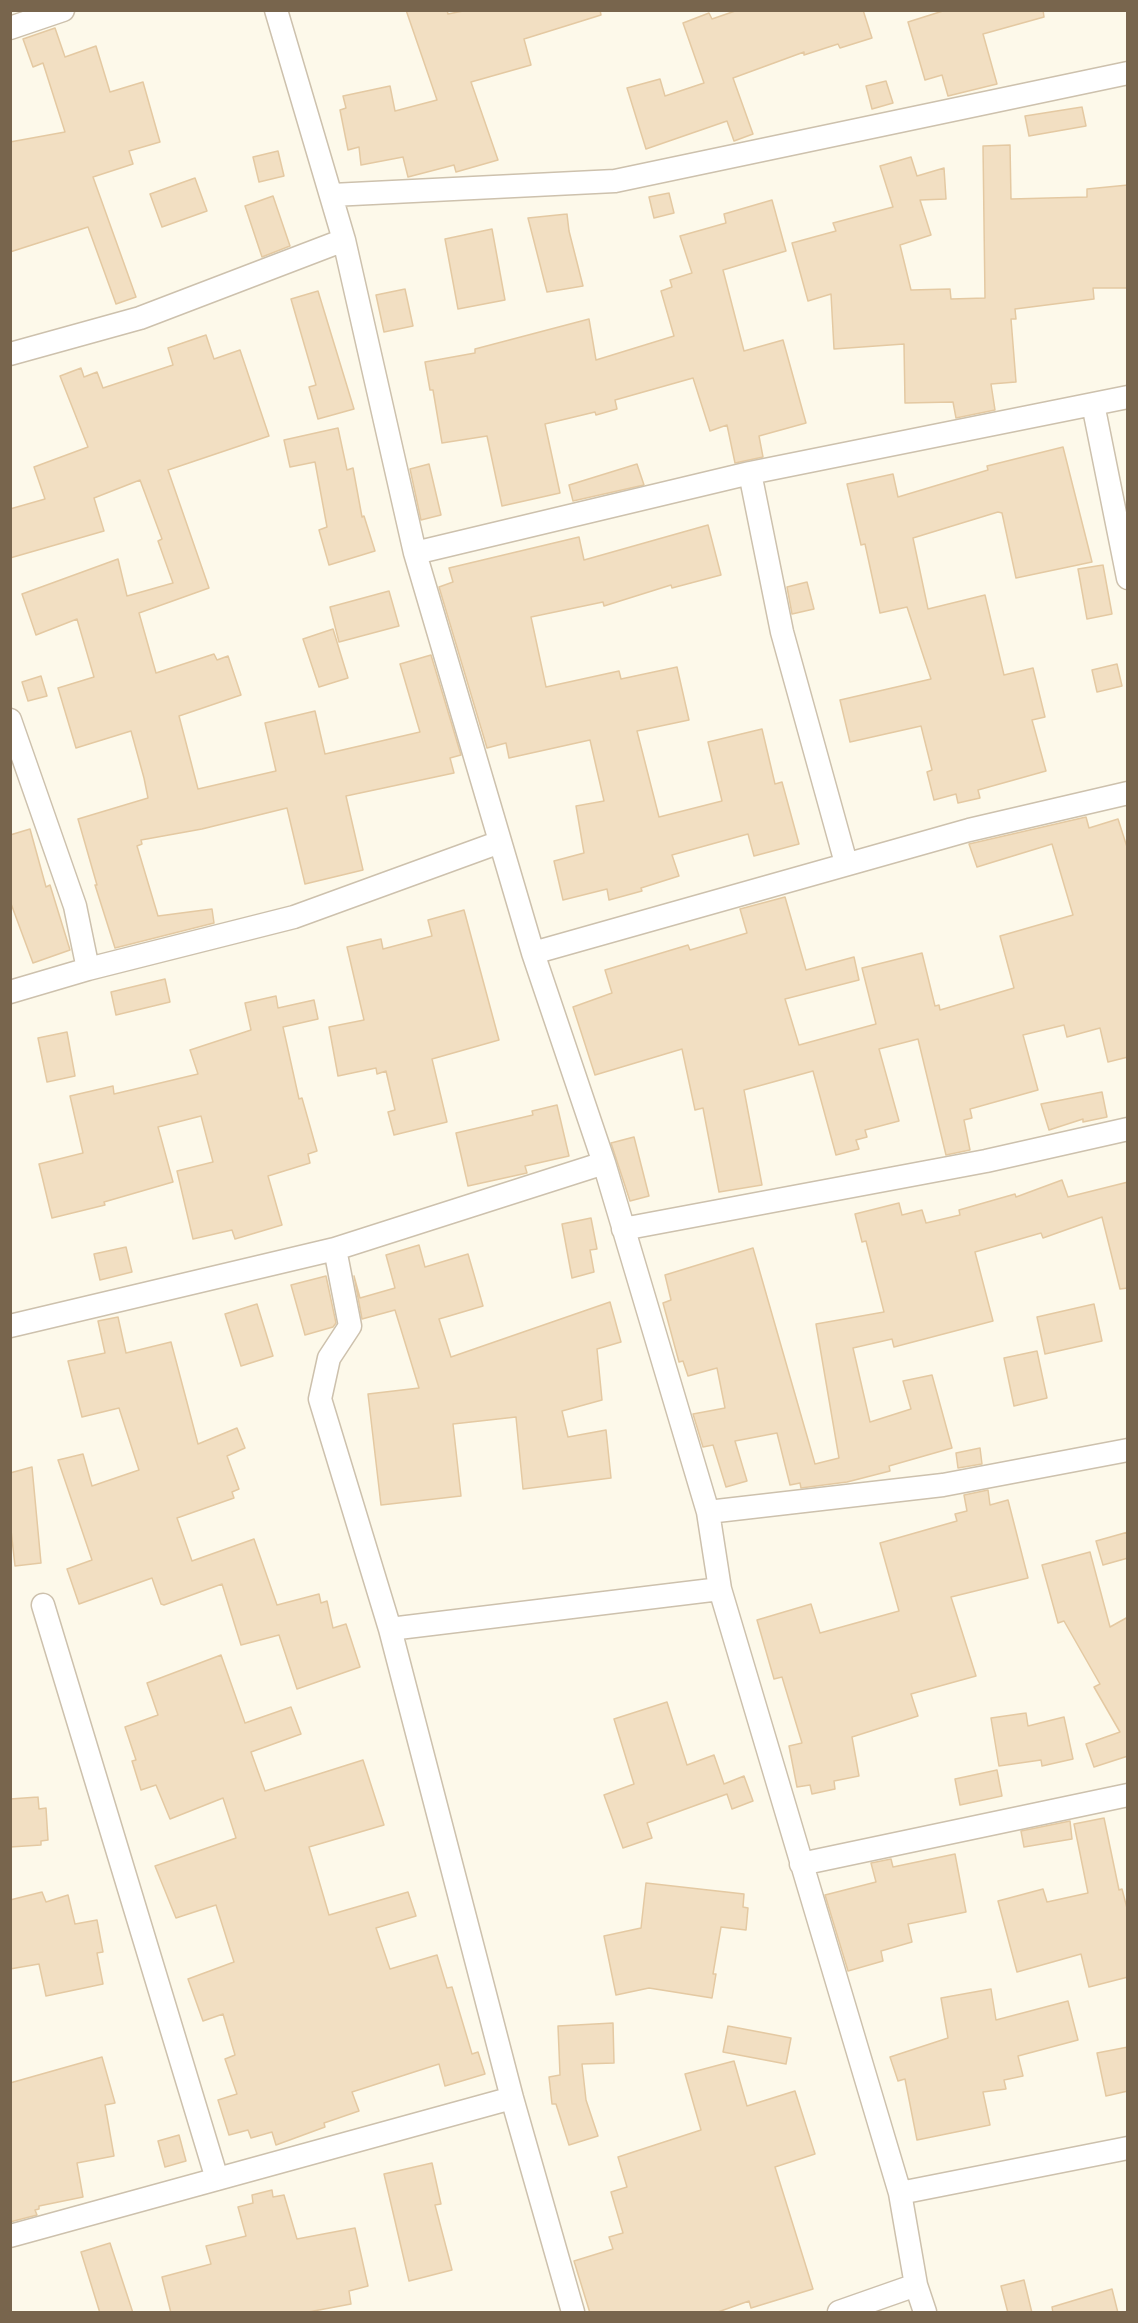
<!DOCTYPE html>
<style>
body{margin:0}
#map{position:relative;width:1138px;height:2323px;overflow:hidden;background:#fdf9ea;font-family:Manrope,sans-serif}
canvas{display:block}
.frame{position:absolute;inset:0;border:12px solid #78654d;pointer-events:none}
</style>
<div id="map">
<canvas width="1138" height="2323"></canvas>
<div class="frame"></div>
</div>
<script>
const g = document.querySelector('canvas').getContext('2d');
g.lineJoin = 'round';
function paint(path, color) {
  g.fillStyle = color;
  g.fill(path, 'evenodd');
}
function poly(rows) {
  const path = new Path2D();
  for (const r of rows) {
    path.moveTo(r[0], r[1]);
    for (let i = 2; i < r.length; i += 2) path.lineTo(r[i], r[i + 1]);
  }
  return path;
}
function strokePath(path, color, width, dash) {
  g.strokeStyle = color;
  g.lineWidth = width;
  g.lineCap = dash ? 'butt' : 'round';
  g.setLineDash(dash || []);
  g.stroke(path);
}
const building = poly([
 [406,10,447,10,448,14,468,10,600,10,601,15,524,39,531,65,471,82,498,160,456,172,454,165,408,177,403,157,361,165,359,147,348,150,340,110,346,108,343,96,390,86,395,111,437,100,406,10],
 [738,10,863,10,872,38,840,48,838,44,804,55,804,52,733,78,753,134,734,141,727,121,646,149,627,88,660,79,665,96,704,83,683,23,709,13,712,19,738,10],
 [946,10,1043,10,1044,17,983,34,997,84,948,96,942,75,925,80,908,22,946,10],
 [55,28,65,57,96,46,110,92,143,82,160,142,129,151,133,164,93,177,136,297,116,304,88,227,10,252,10,142,65,132,43,63,33,67,23,39,55,28],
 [886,81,893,103,872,109,866,86,886,81],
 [1082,107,1086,126,1029,136,1025,116,1082,107],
 [1010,145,1011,199,1087,197,1087,189,1128,185,1128,288,1093,288,1094,299,1015,309,1016,319,1011,319,1016,382,991,384,995,410,956,418,953,402,905,403,904,344,834,349,831,294,808,301,792,243,836,231,833,223,893,207,880,166,911,157,917,176,944,168,946,199,920,200,931,235,900,245,911,290,950,289,951,299,985,298,983,146,1010,145],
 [278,151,284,176,259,182,253,157,278,151],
 [195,178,207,211,162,227,150,194,195,178],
 [669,193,674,213,654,218,649,197,669,193],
 [273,196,290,246,262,257,245,206,273,196],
 [772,200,786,251,723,270,744,351,783,340,806,423,759,436,763,457,735,463,727,425,710,431,693,378,615,400,617,409,596,415,595,412,545,424,560,493,502,506,487,436,442,443,433,390,430,390,425,362,475,353,475,349,589,319,596,360,674,336,661,291,672,287,670,280,692,273,680,236,726,223,724,214,772,200],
 [567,214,569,231,583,286,547,292,528,218,567,214],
 [492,229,505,300,458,309,445,239,492,229],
 [405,289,413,326,384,332,376,295,405,289],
 [318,291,354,409,318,419,309,387,316,385,291,299,318,291],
 [206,335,214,359,240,350,269,436,168,470,209,588,139,613,156,673,214,654,217,660,228,656,241,695,179,716,198,789,276,771,265,723,315,711,325,754,420,732,400,664,431,655,461,755,450,758,454,773,346,796,363,870,305,884,287,808,202,829,141,840,142,844,137,846,158,916,212,909,214,923,115,948,95,885,97,885,78,819,148,798,144,778,131,731,76,748,58,688,94,677,77,619,36,635,22,594,118,559,127,596,173,583,158,541,162,539,140,480,94,498,104,531,10,558,10,509,45,499,34,467,88,447,60,376,81,368,84,377,97,372,103,388,173,365,168,348,206,335],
 [338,428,347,470,353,468,362,517,364,516,375,551,329,565,319,530,327,527,315,462,290,467,284,440,338,428],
 [1063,447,1092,562,1016,578,1002,513,998,512,913,538,928,609,985,595,1004,675,1033,668,1045,717,1032,720,1046,771,978,790,980,798,958,803,956,794,934,800,927,772,932,770,921,726,850,742,840,700,931,679,907,607,880,613,865,544,861,545,847,484,893,474,898,497,988,470,987,466,1063,447],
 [429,464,441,515,421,520,410,469,429,464],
 [637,464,644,485,573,501,569,485,637,464],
 [708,525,721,575,672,588,671,585,604,606,603,602,531,617,546,687,619,671,621,679,677,667,689,720,637,731,659,817,722,801,708,742,762,729,775,784,782,782,799,844,754,856,748,834,672,855,679,876,641,888,642,891,609,900,607,889,563,900,554,861,584,853,576,806,604,801,590,740,509,758,506,743,487,748,439,587,453,582,449,568,579,537,584,560,708,525],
 [1103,565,1112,614,1087,619,1078,569,1103,565],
 [807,582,814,609,792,614,787,587,807,582],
 [389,591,399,626,339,642,330,607,389,591],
 [333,629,348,678,319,687,303,639,333,629],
 [1117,664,1122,686,1097,692,1092,670,1117,664],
 [41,676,47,696,28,701,22,682,41,676],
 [1086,817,1089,828,1118,819,1128,850,1128,1057,1108,1062,1100,1028,1067,1037,1064,1025,1023,1035,1038,1090,970,1109,972,1118,964,1120,970,1150,946,1155,918,1039,879,1049,899,1121,865,1130,867,1137,856,1140,859,1149,836,1155,813,1071,744,1090,762,1185,719,1192,703,1108,695,1110,682,1049,595,1075,573,1007,612,993,605,970,688,945,690,950,747,933,740,909,785,897,806,970,854,957,859,980,785,999,799,1045,876,1024,862,968,922,953,935,1006,939,1005,940,1010,1014,988,1000,936,1073,915,1052,844,977,867,969,844,1086,817],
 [30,829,46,887,50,885,70,950,33,963,10,901,10,835,30,829],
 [464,910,499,1040,432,1059,447,1122,394,1135,388,1112,395,1110,386,1071,377,1074,376,1068,338,1076,329,1027,364,1020,347,947,381,939,383,949,432,936,428,920,464,910],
 [165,979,170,1002,116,1015,111,992,165,979],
 [276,996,278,1008,314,1000,318,1019,283,1027,299,1099,302,1098,317,1151,308,1154,310,1163,268,1176,282,1225,235,1239,232,1230,193,1239,177,1171,213,1162,201,1116,158,1127,173,1182,104,1202,105,1205,52,1218,39,1164,83,1153,70,1096,113,1086,114,1094,198,1074,190,1050,251,1030,245,1003,276,996],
 [67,1032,75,1076,47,1082,38,1038,67,1032],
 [1102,1092,1107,1117,1083,1122,1083,1119,1049,1130,1041,1104,1102,1092],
 [557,1105,569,1156,525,1166,527,1173,468,1186,456,1133,533,1115,532,1111,557,1105],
 [634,1137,649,1196,630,1201,611,1143,634,1137],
 [1062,1180,1068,1197,1128,1182,1128,1288,1120,1289,1102,1217,1043,1238,1041,1233,975,1252,993,1321,894,1347,892,1339,853,1348,870,1422,911,1409,903,1381,932,1375,952,1448,889,1466,890,1471,847,1482,801,1488,800,1483,790,1485,777,1433,735,1441,747,1481,726,1487,713,1445,703,1447,693,1414,725,1408,717,1368,688,1376,683,1361,679,1362,663,1303,671,1300,665,1275,753,1248,815,1464,839,1458,816,1324,884,1312,866,1241,862,1242,855,1214,899,1203,902,1215,922,1210,926,1223,960,1215,959,1210,1015,1194,1016,1197,1062,1180],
 [591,1218,597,1249,590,1250,594,1272,572,1278,562,1224,591,1218],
 [419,1245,425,1267,468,1254,475,1278,483,1306,439,1319,451,1357,610,1302,621,1342,597,1349,602,1400,562,1411,568,1437,606,1430,611,1478,523,1489,516,1417,453,1424,461,1496,381,1505,368,1394,419,1388,395,1310,362,1319,354,1276,360,1298,395,1288,386,1255,419,1245],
 [126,1247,132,1272,100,1280,94,1254,126,1247],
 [326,1276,336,1323,333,1327,305,1335,291,1285,326,1276],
 [257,1304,273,1356,241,1366,225,1314,257,1304],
 [1094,1304,1102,1341,1045,1354,1037,1317,1094,1304],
 [118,1317,126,1353,171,1342,198,1444,237,1428,245,1448,227,1456,239,1489,232,1492,234,1498,177,1518,192,1561,254,1539,277,1605,319,1594,321,1603,327,1601,333,1628,346,1624,360,1667,297,1689,279,1635,241,1645,222,1584,164,1605,161,1604,152,1578,79,1604,67,1569,92,1560,58,1460,83,1454,92,1486,139,1470,119,1408,82,1417,68,1361,105,1353,98,1321,118,1317],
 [1037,1351,1047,1398,1014,1406,1004,1358,1037,1351],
 [980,1448,982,1464,958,1468,956,1453,980,1448],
 [32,1467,41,1563,15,1566,10,1521,10,1473,32,1467],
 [988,1490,990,1505,1008,1500,1028,1578,951,1597,976,1676,911,1694,918,1716,852,1737,859,1776,834,1781,835,1789,812,1794,810,1785,797,1787,789,1746,802,1743,782,1677,774,1679,757,1620,811,1604,820,1633,899,1611,880,1543,957,1521,955,1514,967,1511,964,1495,988,1490],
 [1128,1532,1128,1558,1103,1565,1096,1541,1128,1532],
 [1090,1552,1110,1627,1128,1617,1128,1756,1094,1767,1086,1744,1120,1732,1094,1687,1100,1684,1064,1621,1058,1623,1042,1565,1090,1552],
 [221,1655,245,1723,291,1707,301,1734,251,1752,265,1791,363,1760,384,1825,309,1847,329,1915,408,1892,416,1916,376,1928,390,1969,437,1955,447,1988,452,1987,472,2054,478,2052,485,2074,445,2086,439,2064,352,2092,359,2111,324,2123,325,2127,276,2145,272,2132,251,2138,248,2130,229,2135,218,2100,237,2094,225,2059,235,2055,223,2014,203,2021,188,1979,234,1962,216,1905,176,1918,155,1866,236,1838,223,1798,170,1819,156,1785,141,1790,132,1761,136,1760,125,1727,158,1715,147,1683,221,1655],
 [667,1702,687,1765,714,1755,724,1784,744,1776,753,1801,732,1809,727,1794,647,1823,652,1838,623,1848,604,1795,634,1784,614,1719,667,1702],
 [1026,1713,1028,1726,1064,1717,1073,1759,1042,1766,1041,1760,999,1766,991,1718,1026,1713],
 [997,1770,1002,1796,960,1805,955,1779,997,1770],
 [38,1797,39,1809,46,1808,48,1840,41,1841,41,1845,10,1847,10,1799,38,1797],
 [1104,1818,1119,1890,1122,1889,1128,1912,1128,1977,1089,1987,1081,1954,1017,1972,998,1901,1043,1889,1047,1902,1088,1893,1074,1824,1104,1818],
 [1070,1821,1072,1839,1024,1847,1021,1831,1070,1821],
 [955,1854,966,1912,908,1924,912,1942,881,1951,883,1961,848,1971,825,1895,876,1882,871,1863,891,1859,893,1867,955,1854],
 [646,1883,744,1894,743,1907,748,1908,746,1930,721,1927,713,1974,716,1974,712,1998,649,1988,616,1995,604,1936,641,1928,646,1883],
 [42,1892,46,1902,68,1895,75,1924,97,1920,103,1952,97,1953,103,1984,46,1996,39,1964,10,1969,10,1900,42,1892],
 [991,1989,996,2020,1068,2001,1078,2040,1018,2056,1023,2076,1004,2080,1006,2089,983,2092,990,2125,917,2140,905,2079,898,2081,890,2057,948,2038,941,1998,991,1989],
 [613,2023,614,2063,582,2064,586,2100,598,2136,569,2145,556,2104,552,2104,549,2077,560,2075,558,2026,613,2023],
 [728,2026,791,2038,786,2064,723,2052,728,2026],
 [1128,2047,1128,2091,1106,2096,1097,2053,1128,2047],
 [102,2057,115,2103,105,2105,114,2156,77,2163,83,2197,39,2206,39,2209,35,2210,37,2215,10,2222,10,2083,102,2057],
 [734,2061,747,2106,795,2091,815,2154,775,2167,813,2289,751,2308,749,2301,715,2313,590,2313,574,2261,613,2249,609,2237,623,2233,611,2192,627,2187,618,2157,701,2130,685,2074,734,2061],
 [179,2135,186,2161,165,2167,158,2141,179,2135],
 [432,2163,441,2204,435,2205,452,2270,409,2281,384,2174,432,2163],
 [272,2190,273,2197,284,2195,297,2239,355,2228,368,2286,349,2291,351,2304,303,2313,171,2313,162,2277,211,2264,206,2246,246,2236,238,2207,253,2203,252,2195,272,2190],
 [110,2243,133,2313,100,2313,81,2252,110,2243],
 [1024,2280,1032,2313,1008,2313,1001,2286,1024,2280],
 [1112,2289,1118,2313,1053,2313,1052,2307,1112,2289]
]);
const minor = poly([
 [276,10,344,240,415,553,533,953,604,1163,708,1512,720,1589,900,2193,916,2285,925,2312],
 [10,28,63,10],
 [332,195,615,181,1128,73],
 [10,354,140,318,344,240],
 [1093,404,1128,578],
 [750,473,782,632,846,863],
 [415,553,750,473,1128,397],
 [10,720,75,906,88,969],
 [533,953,969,830,1128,793],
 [10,992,88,969,294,917,500,842],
 [623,1229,986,1161,1128,1129],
 [335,1249,350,1326,329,1358,320,1399,390,1629],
 [10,1326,335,1249,604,1163],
 [708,1512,943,1485,1128,1450],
 [43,1605,217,2179],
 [801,1864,1128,1795],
 [900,2193,1128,2148],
 [10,2236,512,2098],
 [573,2312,512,2098,390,1629,720,1589],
 [839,2312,916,2285]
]);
paint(building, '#f2dfc2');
strokePath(building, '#e4c9a2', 1.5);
strokePath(minor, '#cdc1ad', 25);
strokePath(minor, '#fff', 22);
</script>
